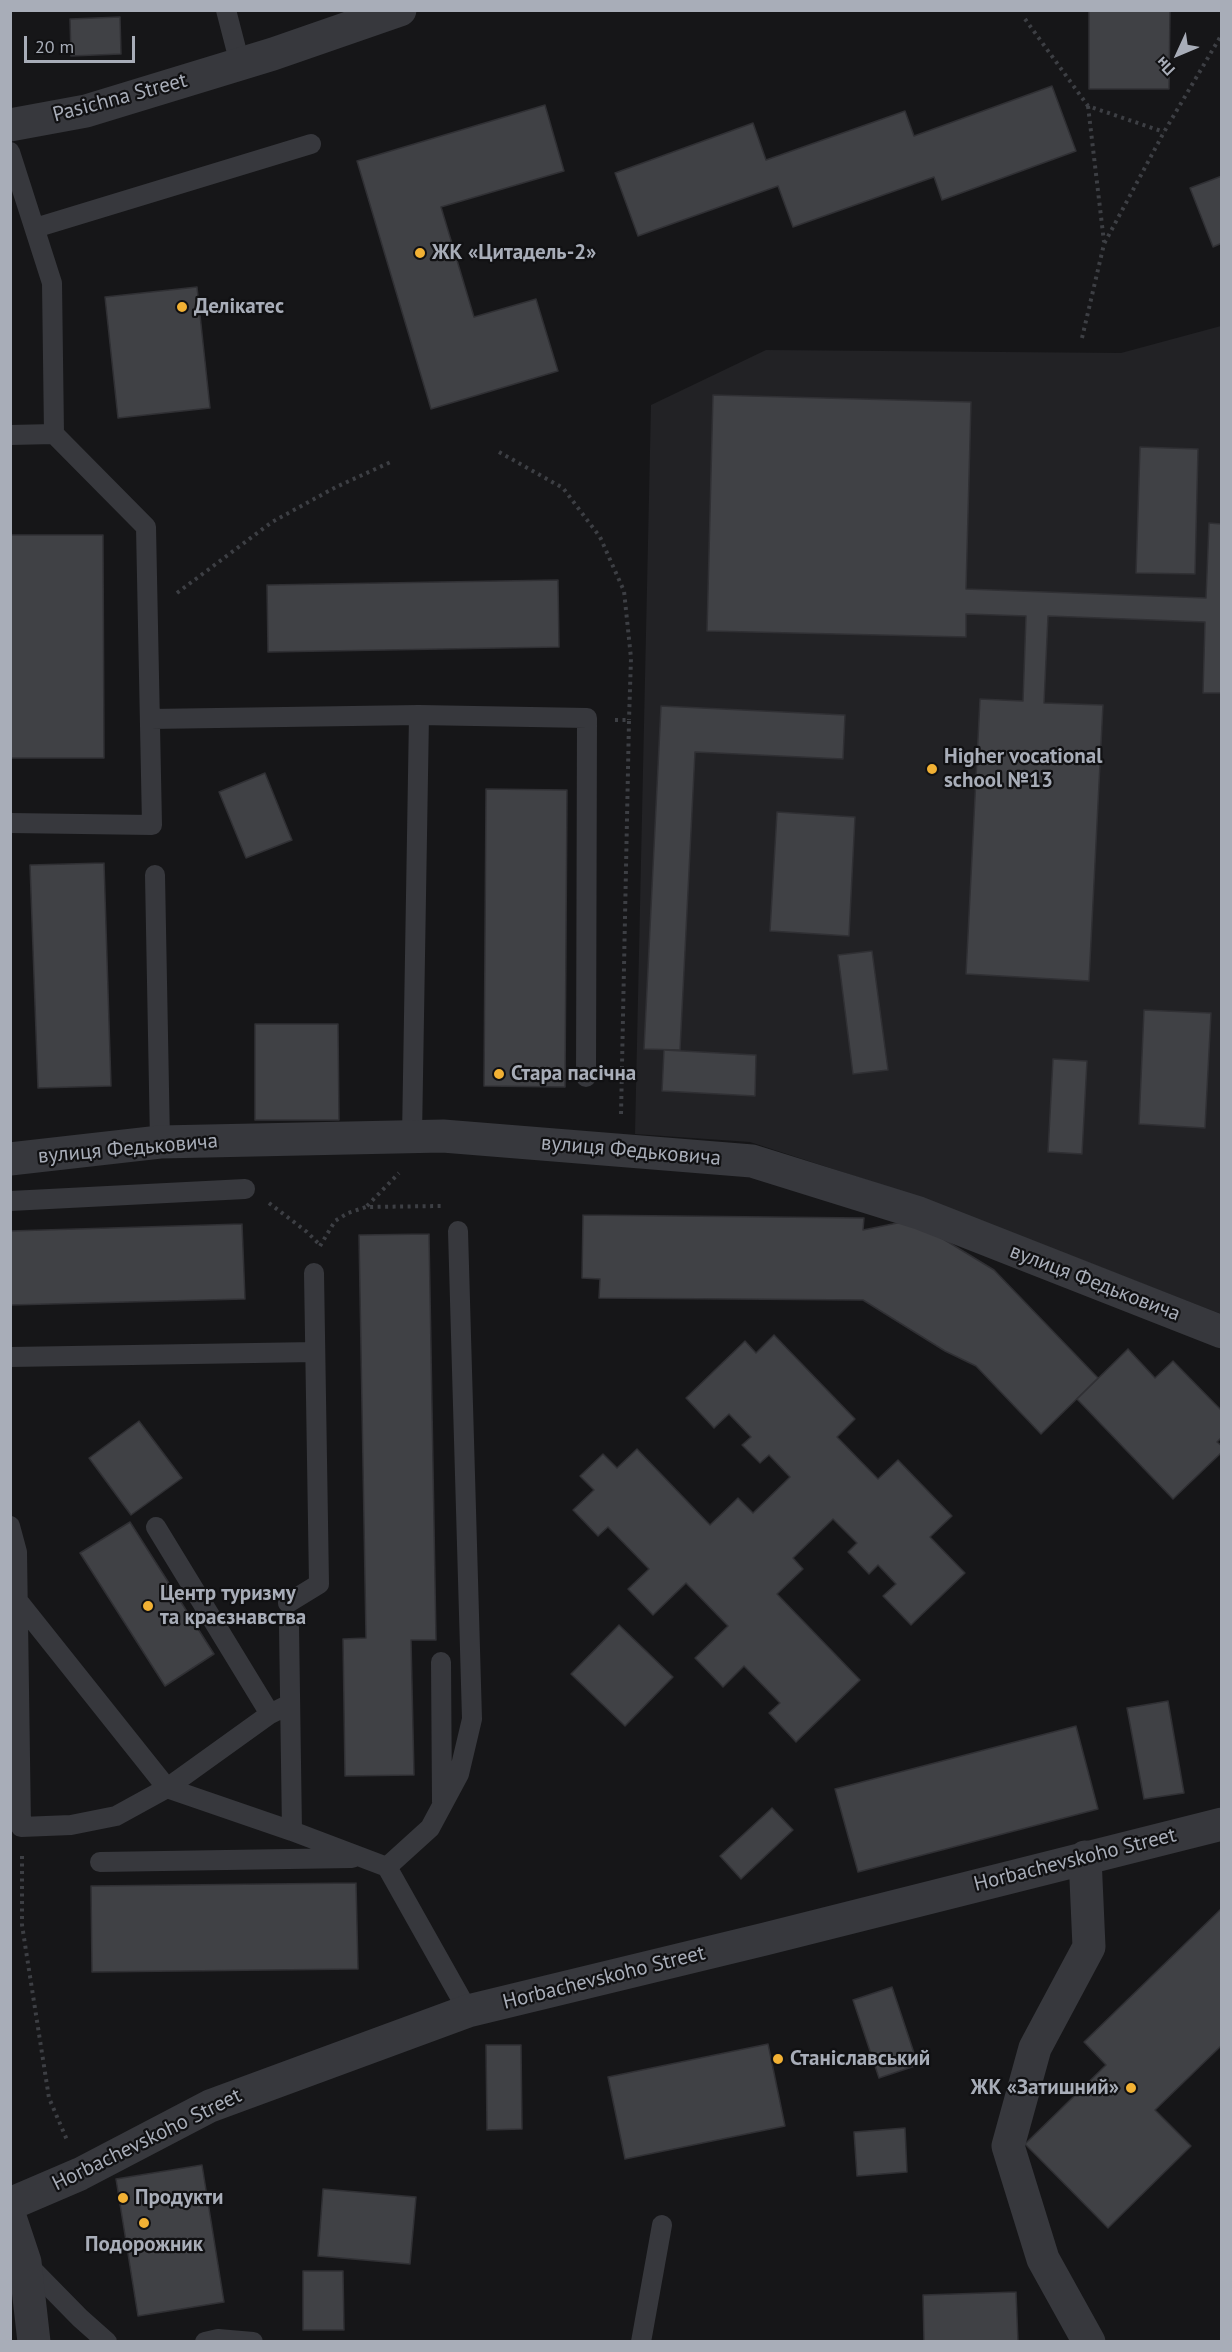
<!DOCTYPE html>
<meta charset="utf-8">
<style>
body{margin:0}
#map{position:relative;width:1232px;height:2352px;overflow:hidden;background:#161618;font-family:"PT Sans",sans-serif}
canvas{display:block}
.frame{position:absolute;inset:0;border:12px solid #a8adb8;pointer-events:none}
.north{position:absolute;left:1148px;top:24px;width:60px;height:60px;-webkit-text-stroke:4px #111113;paint-order:stroke;rotate:226deg;font-size:16px;font-weight:700;line-height:24px;text-align:center;color:#a8adb8}
.north::after{content:'';display:block;margin:auto;width:21px;height:27px;background:#a8adb8;clip-path:polygon(50% 0,100% 100%,50% 72%,0 100%)}
.scale{position:absolute;left:24px;top:36px;width:111px;height:27px;box-sizing:border-box;border:3px solid #a8adb8;border-top:0;padding-left:8px;font-size:18px;line-height:21px;white-space:nowrap;color:#a8adb8;-webkit-text-stroke:4px #111113;paint-order:stroke}
</style>
<div id="map">
<canvas width="1232" height="2352"></canvas>
<div class="frame"></div>
<div class="north">Пн</div>
<div class="scale">20 m</div>
</div>
<script>
const g = document.querySelector('canvas').getContext('2d');
g.lineJoin = 'round';
function paint(path, color) {
  g.fillStyle = color;
  g.fill(path, 'evenodd');
}
function poly(rows) {
  const path = new Path2D();
  for (const r of rows) {
    path.moveTo(r[0], r[1]);
    for (let i = 2; i < r.length; i += 2) path.lineTo(r[i], r[i + 1]);
  }
  return path;
}
function strokePath(path, color, width, dash) {
  g.strokeStyle = color;
  g.lineWidth = width;
  g.lineCap = dash ? 'butt' : 'round';
  g.setLineDash(dash || []);
  g.stroke(path);
}
function label(font, color, halo, rows, align = 'center') {
  g.font = font + ' "PT Sans",sans-serif';
  g.lineWidth = 4.5;
  g.setLineDash([]);
  g.textBaseline = 'middle';
  g.strokeStyle = halo;
  g.fillStyle = color;
  for (const [text, x, y, turn = 0] of rows) {
    g.save();
    g.translate(x, y);
    g.rotate((+turn || 0) * Math.PI / 180);
    g.textAlign = isNaN(turn) ? turn : align;
    if (halo) g.strokeText(text, 0, 0);
    g.fillText(text, 0, 0);
    g.restore();
  }
}
const built = poly([
 [1221,326,1221,1314,922,1198,750,1142,635,1134,651,405,766,350,1121,353]
]);
const building = poly([
 [1089,10,1170,10,1169,89,1089,89,1089,10],
 [120,17,121,54,71,56,70,19,120,17],
 [1052,86,1076,151,942,200,934,177,793,227,778,186,638,236,615,173,753,123,766,160,905,111,914,136,1052,86],
 [545,105,564,171,441,207,474,317,536,299,558,371,431,409,357,161,545,105],
 [1222,176,1222,243,1213,247,1190,188,1222,176],
 [197,287,210,408,118,418,105,297,197,287],
 [713,395,971,402,966,589,1206,598,1209,523,1222,524,1222,693,1203,693,1205,622,1048,616,1044,703,1103,705,1089,981,966,974,980,699,1023,701,1026,616,966,614,966,637,707,631,713,395],
 [1140,447,1198,449,1195,574,1136,573,1140,447],
 [10,535,103,535,104,758,10,758,10,535],
 [558,580,559,647,268,652,267,585,558,580],
 [661,706,845,715,843,759,695,752,680,1050,644,1049,661,706],
 [265,773,292,840,246,858,219,792,265,773],
 [486,789,567,790,565,1087,484,1086,486,789],
 [777,812,855,817,849,936,770,931,777,812],
 [104,863,111,1086,38,1088,30,865,104,863],
 [872,951,888,1070,853,1074,838,955,872,951],
 [1144,1010,1211,1013,1205,1128,1139,1124,1144,1010],
 [255,1024,338,1024,339,1120,255,1120,255,1024],
 [664,1050,756,1055,755,1096,662,1091,664,1050],
 [1053,1059,1087,1061,1082,1154,1048,1152,1053,1059],
 [583,1215,864,1218,863,1230,912,1220,994,1270,1098,1378,1041,1434,976,1366,945,1351,863,1300,599,1298,600,1279,582,1278,583,1215],
 [242,1224,245,1299,10,1305,10,1231,242,1224],
 [429,1234,436,1640,411,1640,414,1775,345,1776,343,1639,366,1638,359,1235,429,1234],
 [774,1335,855,1419,837,1437,878,1479,898,1460,952,1516,930,1537,965,1573,911,1625,883,1596,896,1584,878,1565,869,1574,848,1552,857,1543,833,1519,793,1558,803,1569,777,1594,860,1680,796,1742,769,1713,780,1703,744,1666,723,1687,695,1658,728,1626,686,1583,653,1615,628,1589,649,1569,608,1527,598,1536,573,1510,594,1490,580,1476,603,1454,617,1468,637,1449,710,1525,738,1498,753,1513,790,1477,769,1455,760,1463,742,1445,751,1437,729,1414,714,1428,686,1398,745,1341,756,1353,774,1335],
 [1128,1349,1155,1378,1173,1361,1222,1411,1222,1437,1217,1442,1222,1446,1222,1452,1173,1499,1077,1399,1128,1349],
 [139,1421,182,1478,131,1515,89,1458,139,1421],
 [130,1522,214,1654,165,1686,80,1553,130,1522],
 [619,1625,673,1677,625,1726,571,1674,619,1625],
 [1168,1701,1184,1793,1144,1799,1127,1708,1168,1701],
 [1076,1726,1098,1809,858,1872,835,1789,1076,1726],
 [772,1808,793,1830,741,1879,720,1856,772,1808],
 [356,1883,358,1969,92,1972,91,1886,356,1883],
 [1222,1908,1222,2045,1155,2110,1191,2146,1108,2228,1025,2144,1106,2065,1084,2042,1222,1908],
 [892,1987,918,2065,879,2078,853,2000,892,1987],
 [768,2044,785,2126,625,2159,608,2077,768,2044],
 [486,2045,521,2045,522,2129,487,2130,486,2045],
 [905,2128,907,2172,857,2176,854,2132,905,2128],
 [202,2165,224,2302,138,2316,116,2179,202,2165],
 [323,2189,416,2197,410,2264,318,2256,323,2189],
 [303,2271,343,2271,344,2330,303,2330,303,2271],
 [1016,2292,1018,2342,924,2342,923,2295,1016,2292]
]);
const path = poly([
 [1025,19,1088,106,1164,132],
 [1088,106,1104,242],
 [1082,338,1104,244,1164,132,1222,34],
 [499,452,563,488,600,537,624,591,631,658,629,720],
 [177,593,272,522,336,487,393,461],
 [615,720,629,720,621,1115],
 [269,1203,307,1232,319,1244],
 [367,1206,399,1173],
 [320,1246,335,1221,348,1213,366,1207,442,1206],
 [22,1856,22,1925,49,2098,67,2140]
]);
const service = poly([
 [226,10,240,64],
 [10,152,52,283,54,434,10,435],
 [35,228,311,144],
 [150,719,419,715,587,718,586,1077],
 [10,823,152,825,146,527,54,434],
 [155,875,160,1142],
 [412,1137,419,715],
 [10,1201,245,1189],
 [458,1231,472,1719,459,1774,430,1828,387,1867,468,2011],
 [10,1357,315,1352],
 [10,1526,17,1552,21,1827,71,1825,116,1816,167,1788,292,1831,387,1867],
 [156,1527,270,1714],
 [18,1601,167,1788,270,1714,290,1704],
 [288,1603,319,1584,314,1273],
 [289,1626,292,1831],
 [441,1662,442,1802],
 [100,1862,352,1858],
 [25,2262,80,2318,107,2342],
 [205,2342,218,2339,253,2342],
 [641,2342,662,2225]
]);
const minor = poly([
 [10,1159,160,1142,443,1136,752,1161,919,1213,1222,1332],
 [1085,1857,1089,1947,1035,2048,1008,2146,1043,2259,1089,2342],
 [10,2204,80,2174,210,2106,468,2011,765,1939,1222,1824],
 [10,2217,25,2262,34,2342]
]);
const tertiary = poly([
 [10,125,86,111,273,54,400,10]
]);
const markers = [
 [420,253,6,"#f2b134"],
 [182,307,6,"#f2b134"],
 [932,769,6,"#f2b134"],
 [499,1074,6,"#f2b134"],
 [148,1606,6,"#f2b134"],
 [778,2059,6,"#f2b134"],
 [1131,2088,6,"#f2b134"],
 [123,2198,6,"#f2b134"],
 [144,2223,6,"#f2b134"]
];
const streetNames = [
 ["Pasichna Street",120,98,-15],
 ["вулиця Федьковича",128,1149,-5],
 ["вулиця Федьковича",631,1151,5],
 ["вулиця Федьковича",1095,1283,21],
 ["Horbachevskoho Street",1075,1860,-14],
 ["Horbachevskoho Street",604,1978,-14],
 ["Horbachevskoho Street",147,2140,-26]
];
const poiNames = [
 ["ЖК «Цитадель-2»",432,253],
 ["Делікатес",194,307],
 ["Higher vocational",944,757],
 ["school №13",944,781],
 ["Стара пасічна",511,1074],
 ["Центр туризму",160,1594],
 ["та краєзнавства",160,1618],
 ["Станіславський",790,2059],
 ["ЖК «Затишний»",1119,2088,"right"],
 ["Продукти",135,2198],
 ["Подорожник",144,2245,"center"]
];
paint(built, '#222225');
paint(building, '#404145');
strokePath(building, '#303034', 1.5);
strokePath(path, '#3d3f44', 4, [3, 4.5]);
strokePath(service, '#37383d', 20);
strokePath(minor, '#37383d', 33);
strokePath(tertiary, '#37383d', 33);
for (const [x, y, r, color] of markers) {
  const dot = new Path2D();
  dot.arc(x, y, r, 0, 2 * Math.PI);
  g.fillStyle = color;
  g.fill(dot);
  strokePath(dot, '#111113', 2);
}
label('21px', '#a8adb8', '#111113', streetNames);
label('bold 21px', '#a8adb8', '#111113', poiNames, 'left');
</script>
